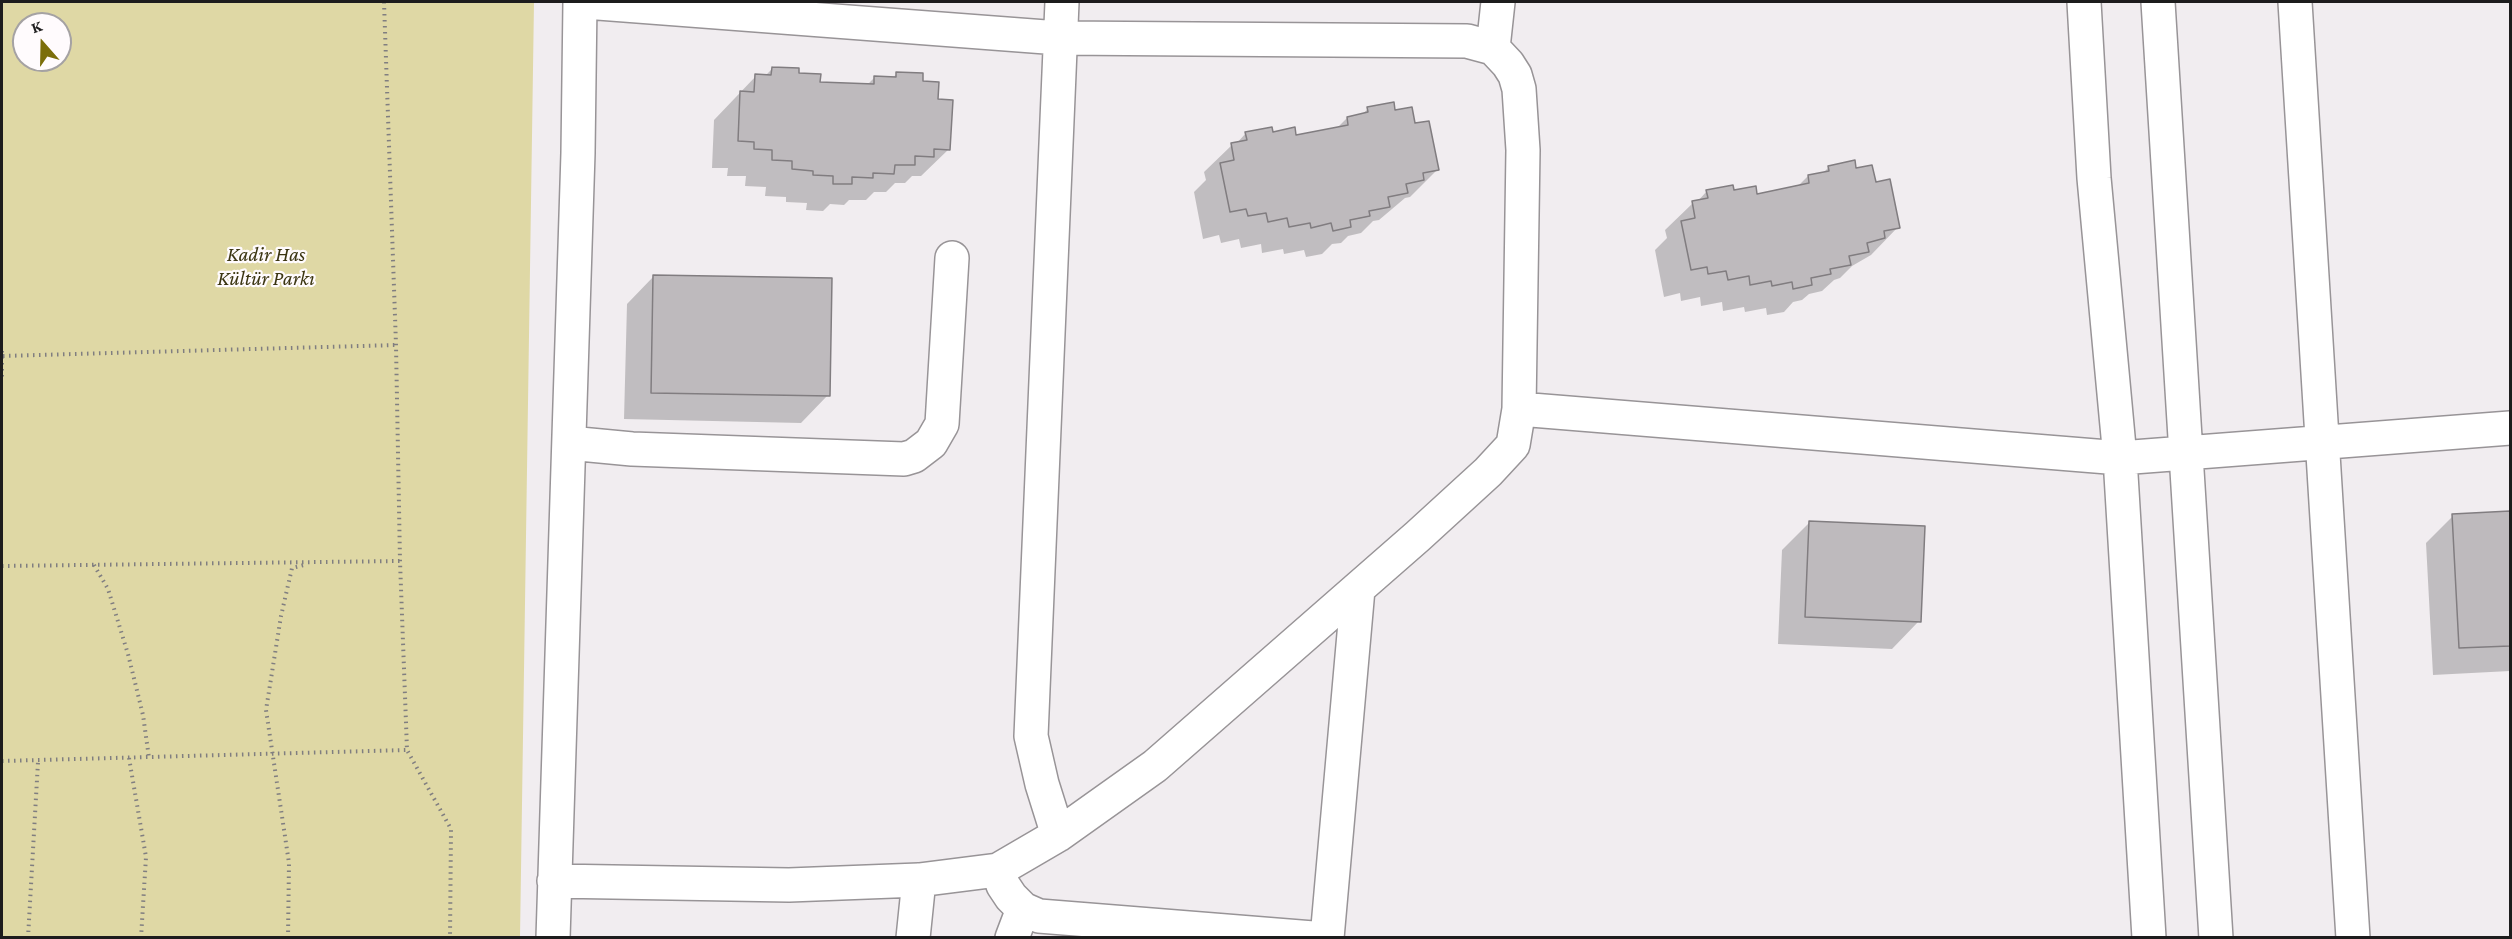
<!DOCTYPE html>
<meta charset="utf-8">
<style>
body{margin:0}
#map{position:relative;width:2512px;height:939px;overflow:hidden;background:#f1edf0;font-family:"Crimson Pro",serif}
canvas{display:block}
.frame{position:absolute;inset:0;border:3px solid #1d1c1d;pointer-events:none}
.north{position:absolute;left:12px;top:12px;width:60px;height:60px;box-sizing:border-box;background:#fffbfd;border:2px solid #a5a2a3;border-radius:50%;rotate:340deg;font-size:16px;font-weight:700;line-height:24px;text-align:center;color:#1d1c1d}
.north::after{content:'';display:block;margin:auto;width:21px;height:27px;background:#7b6e0a;clip-path:polygon(50% 0,100% 100%,50% 72%,0 100%)}
</style>
<div id="map">
<canvas width="2512" height="939"></canvas>
<div class="frame"></div>
<div class="north">K</div>
</div>
<script>
const g = document.querySelector('canvas').getContext('2d');
g.lineJoin = 'round';
function paint(path, color) {
  g.fillStyle = color;
  g.fill(path, 'evenodd');
}
function poly(rows) {
  const path = new Path2D();
  for (const r of rows) {
    path.moveTo(r[0], r[1]);
    for (let i = 2; i < r.length; i += 2) path.lineTo(r[i], r[i + 1]);
  }
  return path;
}
function strokePath(path, color, width, dash) {
  g.strokeStyle = color;
  g.lineWidth = width;
  g.lineCap = dash ? 'butt' : 'round';
  g.setLineDash(dash || []);
  g.stroke(path);
}
function label(font, color, halo, rows, align = 'center') {
  g.font = font + ' "Crimson Pro",serif';
  g.lineWidth = 4.5;
  g.setLineDash([]);
  g.textBaseline = 'middle';
  g.strokeStyle = halo;
  g.fillStyle = color;
  for (const [text, x, y, turn = 0] of rows) {
    g.save();
    g.translate(x, y);
    g.rotate((+turn || 0) * Math.PI / 180);
    g.textAlign = isNaN(turn) ? turn : align;
    if (halo) g.strokeText(text, 0, 0);
    g.fillText(text, 0, 0);
    g.restore();
  }
}
const green = poly([
 [2,2,534,2,520,937,2,937],
 [24,24,60,24,60,60,24,60]
]);
const shadow = poly([
 [773,68,798,75,819,84,866,86,875,77,892,78,897,74,921,83,937,101,949,149,921,176,912,176,905,183,895,183,886,192,874,192,866,200,849,200,844,205,830,204,823,211,806,210,807,203,786,202,786,197,765,196,766,187,745,186,746,176,727,176,728,168,712,168,714,120,756,76,765,76],
 [1368,109,1394,112,1414,125,1437,170,1410,197,1405,198,1379,220,1373,221,1361,233,1348,236,1341,243,1332,244,1322,254,1306,257,1304,250,1284,254,1283,249,1262,253,1261,244,1241,248,1239,239,1221,243,1219,235,1203,239,1194,192,1206,180,1204,172,1232,145,1236,144,1246,133,1295,137,1337,128,1347,118,1361,115],
 [1829,167,1855,170,1875,183,1898,227,1871,255,1852,266,1840,278,1834,280,1822,291,1809,294,1802,300,1793,302,1784,312,1767,315,1766,308,1745,312,1744,307,1723,311,1722,302,1701,306,1700,297,1681,301,1680,293,1664,297,1655,250,1667,238,1665,230,1693,203,1697,202,1707,191,1733,191,1756,195,1797,187,1808,176,1823,173],
 [654,276,828,395,801,423,624,419,627,304],
 [2510,512,2510,671,2433,675,2426,543,2453,516],
 [1809,523,1919,621,1892,649,1778,644,1782,550]
]);
const building = poly([
 [772,67,799,68,799,73,821,74,820,82,874,84,874,76,896,77,896,72,923,73,923,81,939,82,938,99,953,100,950,150,934,149,934,157,915,156,915,165,895,165,894,174,873,173,873,178,852,177,852,184,833,184,833,176,813,175,813,171,792,169,792,161,772,160,772,150,754,149,754,142,738,141,740,91,754,92,755,74,771,75,772,67],
 [1394,102,1395,110,1412,107,1415,123,1429,121,1439,170,1423,173,1424,180,1406,184,1408,193,1388,197,1390,207,1369,211,1370,216,1350,220,1351,227,1333,231,1331,223,1311,228,1310,223,1289,227,1287,218,1268,222,1266,213,1248,216,1246,209,1230,212,1220,163,1234,160,1231,143,1247,140,1245,132,1272,127,1273,132,1295,127,1296,135,1348,125,1347,117,1368,112,1367,107,1394,102],
 [1855,160,1856,168,1872,165,1876,182,1890,179,1900,228,1884,231,1885,238,1867,243,1869,252,1849,256,1851,265,1830,269,1831,274,1811,278,1812,285,1793,289,1792,282,1772,286,1771,281,1750,285,1749,276,1728,280,1726,271,1708,274,1707,267,1691,270,1681,221,1695,218,1692,201,1708,198,1706,190,1733,185,1734,190,1756,186,1757,194,1809,183,1808,175,1829,171,1828,166,1855,160],
 [653,275,832,278,830,396,651,393,653,275],
 [2510,511,2510,646,2459,648,2452,514,2510,511],
 [1809,521,1925,526,1921,622,1805,617,1809,521]
]);
const path = poly([
 [384,2,396,345,400,561,407,750,451,829,450,938],
 [2,351,2,380],
 [3,356,396,345],
 [94,565,108,589,128,654,143,715,149,758],
 [2,566,400,561],
 [129,758,146,857,141,938],
 [2,761,407,750],
 [28,938,38,762],
 [288,938,289,863,266,710,281,616,292,568,304,565]
]);
const minor = poly([
 [585,2,1059,38,1467,41,1493,48,1508,64,1515,75,1519,89,1523,150,1519,409],
 [2084,2,2094,178,2120,458,2149,938],
 [2158,2,2216,938],
 [2295,2,2353,938],
 [1493,48,1498,2],
 [569,443,632,449,904,459,914,456,931,443,942,424,952,258],
 [1058,835,1042,784,1031,736,1062,2],
 [998,870,1003,885,1011,897,1023,909,1039,916,1313,938],
 [554,881,789,885,919,880,998,870,1058,835,1155,766,1418,536,1488,472,1513,445,1519,409,2120,458,2510,428],
 [553,938,578,153,580,2],
 [913,938,919,880],
 [1012,938,1023,909],
 [1327,938,1358,589]
]);
const parkNames = [
 ["Kadir Has",266,255],
 ["Kültür Parkı",266,279]
];
paint(green, '#dfd8a5');
paint(shadow, '#0003');
paint(building, '#bebabd');
strokePath(building, '#817d80', 1.5);
strokePath(minor, '#989497', 36);
strokePath(path, '#807e80', 4, [1.5, 4.5]);
strokePath(minor, '#fff', 33);
label('italic 21px', '#3c3612', '#fffbfd', parkNames);
</script>
